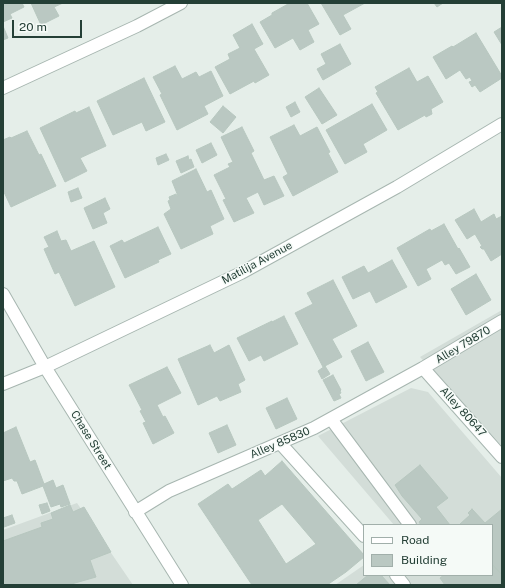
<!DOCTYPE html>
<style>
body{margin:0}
#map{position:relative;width:505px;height:588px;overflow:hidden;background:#e5eee9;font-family:"Public Sans",sans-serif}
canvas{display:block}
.frame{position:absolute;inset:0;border:4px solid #243f36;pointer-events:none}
.legend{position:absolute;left:363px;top:524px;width:130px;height:52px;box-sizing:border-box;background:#f5faf7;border:1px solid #a1afaa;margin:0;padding:5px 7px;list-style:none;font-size:12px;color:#243f36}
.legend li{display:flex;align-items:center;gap:8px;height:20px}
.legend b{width:20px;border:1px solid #a1afaa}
.scale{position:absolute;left:12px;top:20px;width:70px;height:18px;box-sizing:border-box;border:2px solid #243f36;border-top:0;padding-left:5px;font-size:12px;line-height:14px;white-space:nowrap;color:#243f36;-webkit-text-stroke:3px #f5faf7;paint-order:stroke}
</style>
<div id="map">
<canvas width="505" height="588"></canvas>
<div class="frame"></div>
<ul class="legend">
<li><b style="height:5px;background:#fff"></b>Road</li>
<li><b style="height:11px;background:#bac8c2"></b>Building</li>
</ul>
<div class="scale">20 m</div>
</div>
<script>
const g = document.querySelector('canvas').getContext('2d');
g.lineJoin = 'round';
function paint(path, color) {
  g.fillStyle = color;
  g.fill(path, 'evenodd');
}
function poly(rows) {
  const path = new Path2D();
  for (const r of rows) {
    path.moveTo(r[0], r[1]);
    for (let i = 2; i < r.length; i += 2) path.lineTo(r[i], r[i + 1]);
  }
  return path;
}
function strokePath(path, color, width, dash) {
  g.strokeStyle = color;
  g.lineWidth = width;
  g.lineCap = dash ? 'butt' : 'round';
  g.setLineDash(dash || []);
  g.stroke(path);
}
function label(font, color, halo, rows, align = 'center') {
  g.font = font + ' "Public Sans",sans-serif';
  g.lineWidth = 3;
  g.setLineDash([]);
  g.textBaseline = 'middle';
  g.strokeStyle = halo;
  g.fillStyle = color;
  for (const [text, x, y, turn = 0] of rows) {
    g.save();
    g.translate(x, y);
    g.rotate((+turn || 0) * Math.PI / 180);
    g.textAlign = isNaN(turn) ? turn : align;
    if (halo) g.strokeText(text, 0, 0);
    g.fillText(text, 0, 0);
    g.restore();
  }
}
const built = poly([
 [502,310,502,446,420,357],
 [411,388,428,392,502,478,502,585,335,585,364,565,364,575,492,575,492,525,394,525,318,436],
 [77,503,133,585,3,585,3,530]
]);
const building = poly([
 [3,3,22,3,24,7,10,14,12,18,3,22,3,3],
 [31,3,63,3,54,7,59,16,41,25,31,3],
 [287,3,307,3,319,24,308,30,314,42,300,50,293,38,275,48,260,22,272,15,272,13,288,4,287,3],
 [321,3,365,3,343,15,351,29,340,35,321,3],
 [434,3,443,3,437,7,434,3],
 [252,24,263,44,254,49,269,75,255,83,254,81,230,94,215,67,230,59,228,54,240,48,233,35,252,24],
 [3,26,8,38,3,40,3,26],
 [502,27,502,45,494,32,502,27],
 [476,33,502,76,502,78,480,92,475,85,472,87,469,82,472,81,470,77,466,79,460,70,446,79,433,57,452,46,453,47,476,33],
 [340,44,351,64,323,80,317,69,326,64,321,54,340,44],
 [175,66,182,79,196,72,199,77,211,71,223,96,204,106,208,114,177,130,160,95,162,94,153,77,175,66],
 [409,68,417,82,428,76,443,102,431,109,432,114,426,117,425,115,398,130,376,93,378,92,375,87,409,68],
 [144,78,165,122,146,131,142,122,113,135,97,101,144,78],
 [319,88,337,115,322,124,305,97,319,88],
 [295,102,300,112,291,117,286,107,295,102],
 [372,104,387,130,363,144,367,152,345,164,326,130,372,104],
 [223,106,236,117,223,133,210,122,223,106],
 [89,107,106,146,80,158,87,171,65,182,40,128,75,111,76,113,89,107],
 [294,125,300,136,317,127,330,152,328,153,338,172,293,196,283,177,288,174,270,137,294,125],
 [242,127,254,151,251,153,264,180,274,176,284,196,264,205,258,192,246,198,254,213,234,222,223,200,226,199,214,175,230,167,228,164,233,162,221,137,242,127],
 [27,131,39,155,41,154,56,186,11,207,3,190,3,140,10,137,11,138,27,131],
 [211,143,217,155,202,163,196,150,211,143],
 [166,154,169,160,158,165,156,158,166,154],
 [188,156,189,160,191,159,194,167,181,173,176,161,188,156],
 [196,169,207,192,211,190,224,219,210,226,213,234,181,249,164,214,171,209,168,201,170,200,169,197,176,194,177,196,178,196,172,181,196,169],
 [78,188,82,198,71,202,68,192,78,188],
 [105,198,110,209,103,213,107,223,93,229,84,208,105,198],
 [474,209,481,222,494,214,496,219,502,216,502,254,491,261,484,249,482,249,480,247,482,246,475,234,467,239,455,220,474,209],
 [444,224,458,249,459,248,470,267,456,274,449,263,445,265,442,260,426,269,431,279,418,286,397,248,430,229,431,231,444,224],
 [158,227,171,254,158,260,159,262,125,278,110,246,122,240,124,243,158,227],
 [57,231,61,241,66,240,71,251,94,241,115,287,75,306,59,272,55,274,44,249,49,247,44,237,57,231],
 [392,260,407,287,376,303,370,291,353,299,342,277,364,266,368,273,392,260],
 [476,274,491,300,466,315,451,289,476,274],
 [333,280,357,326,332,339,342,357,323,367,295,313,313,304,307,293,333,280],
 [284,316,298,344,264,361,261,355,249,361,237,338,272,321,272,322,284,316],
 [368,342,384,372,366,381,351,351,368,342],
 [210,345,214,353,229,345,245,380,238,384,241,392,220,401,217,396,198,405,178,359,210,345],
 [325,366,330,374,322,379,318,371,325,366],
 [167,367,181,393,157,405,163,417,165,416,174,433,153,444,143,423,146,422,140,411,142,410,129,385,167,367],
 [333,375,341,390,340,391,341,393,339,394,341,398,334,401,323,380,333,375],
 [287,398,297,419,276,429,266,408,287,398],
 [227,425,236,445,218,453,209,433,227,425],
 [16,427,30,462,35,460,44,484,53,480,56,488,63,485,70,504,61,507,60,504,51,507,43,486,22,494,17,481,14,481,12,478,3,481,3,433,16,427],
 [282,461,364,555,364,557,346,572,327,585,252,585,198,504,228,484,232,489,261,470,265,476,282,461],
 [282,504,316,544,286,564,258,520,282,504],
 [420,465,448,498,436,507,450,525,421,525,419,522,422,519,402,496,395,485,420,465],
 [47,503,50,511,42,514,39,505,47,503],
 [70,505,73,512,84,507,111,552,90,560,96,577,68,585,3,585,3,541,42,527,41,523,53,519,51,513,70,505],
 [472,509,485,523,502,509,502,575,492,564,492,525,461,525,460,524,470,515,468,513,472,509],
 [12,515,15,523,4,527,3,518,12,515],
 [492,564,502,575,502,585,445,585,440,578,444,575,492,575,492,564],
 [368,575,381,575,390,585,356,585,368,575]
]);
const minor = poly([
 [3,88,137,26,181,3],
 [3,294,45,367,182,585],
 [423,368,502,457],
 [3,384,45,367,241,273,397,187,502,124],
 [331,419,410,525],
 [280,443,364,536],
 [135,512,169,491,314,428,423,368,502,321],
 [396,575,404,585]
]);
const streetNames = [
 ["Matilija Avenue",257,263,-28],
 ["Alley 79870",463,345,-31],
 ["Alley 80647",463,412,48],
 ["Chase Street",91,440,58],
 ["Alley 85830",280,443,-23]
];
paint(built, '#d3ddd8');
paint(building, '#bac8c2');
strokePath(building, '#b7c7bf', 1);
strokePath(minor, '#a7b6b0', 14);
strokePath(minor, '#fff', 12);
label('11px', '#243f36', '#f5faf7', streetNames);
</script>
